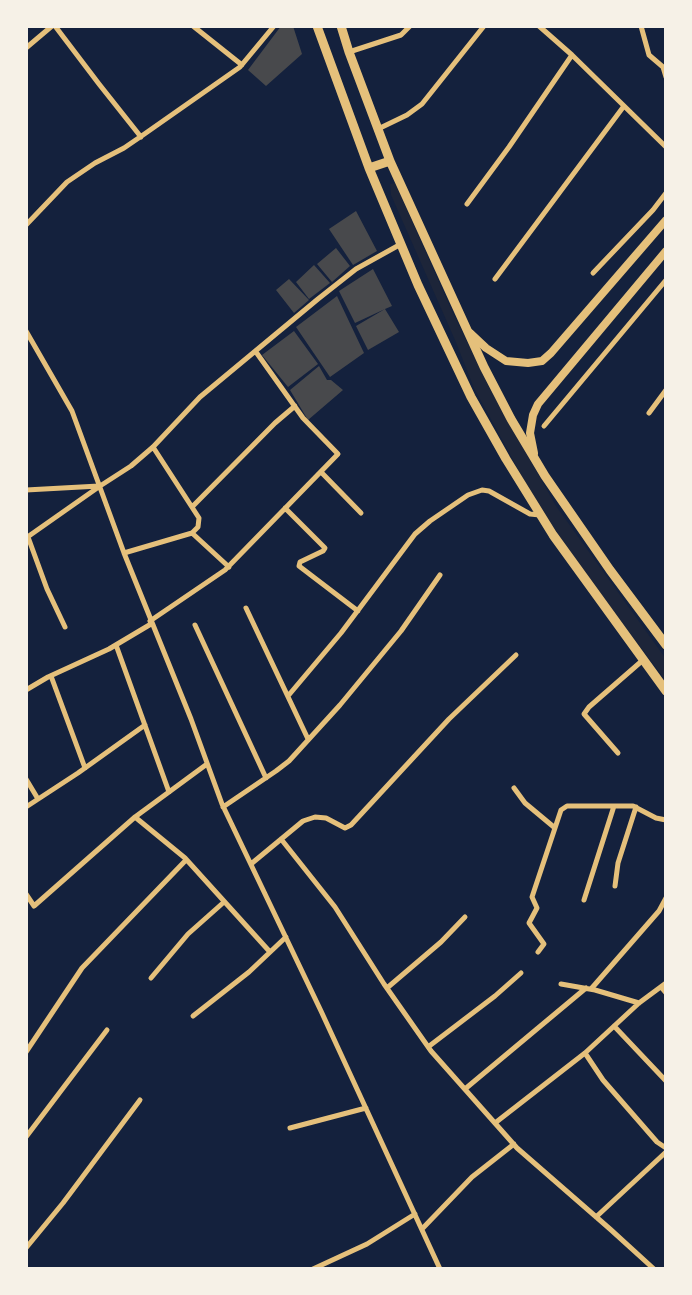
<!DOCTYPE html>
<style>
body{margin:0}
#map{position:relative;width:692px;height:1295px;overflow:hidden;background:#14213d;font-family:"Archivo Narrow",sans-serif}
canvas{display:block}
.frame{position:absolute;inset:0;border:28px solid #f6f1e7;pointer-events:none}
</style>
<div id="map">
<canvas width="692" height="1295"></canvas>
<div class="frame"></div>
</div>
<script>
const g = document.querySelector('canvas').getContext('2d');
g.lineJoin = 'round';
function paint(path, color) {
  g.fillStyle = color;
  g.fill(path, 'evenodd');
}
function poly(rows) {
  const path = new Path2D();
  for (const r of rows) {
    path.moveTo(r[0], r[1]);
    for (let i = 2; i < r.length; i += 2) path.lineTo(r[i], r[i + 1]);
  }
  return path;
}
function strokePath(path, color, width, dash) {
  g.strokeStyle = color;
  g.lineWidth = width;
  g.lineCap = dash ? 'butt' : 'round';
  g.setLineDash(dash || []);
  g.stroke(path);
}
const green = poly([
 [395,183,451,309,491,391,556,506,666,659,666,681,596,588,553,527,526,484,474,388,455,340,391,195,390,184]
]);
const building = poly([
 [281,26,293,26,302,54,266,86,248,70],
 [356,211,377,251,353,265,329,229],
 [336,248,350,266,332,282,317,264],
 [314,265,330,283,309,299,296,282],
 [373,269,392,306,385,309,399,332,368,350,356,326,385,309,355,323,339,291],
 [289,279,309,300,294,313,276,290],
 [337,296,364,353,330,377,296,327],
 [294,331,318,364,288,387,262,355],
 [319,366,327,380,331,380,343,390,308,420,290,390]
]);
const minor = poly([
 [55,26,99,84,141,137],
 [193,26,242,65],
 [539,26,572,55,666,147],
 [641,26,649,55,663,67,666,77],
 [26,48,52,26],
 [349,52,401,35,410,26],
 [378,129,407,115,422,104,484,26],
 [467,204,509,147,572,55],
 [26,225,67,182,95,163,124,148,143,135,240,67,274,26],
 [593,273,653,210,666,193],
 [495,279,624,106],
 [26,331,72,411,124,553,191,719,222,804,321,1011,440,1269],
 [649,413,666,390],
 [544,426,666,280],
 [153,447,199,518,198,527,192,533,229,567],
 [321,472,361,513],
 [26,490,99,486],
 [192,507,275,423,295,406],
 [285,508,325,548,323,551,300,562,299,566,358,611],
 [28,537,47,589,65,627],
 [26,538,100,486,131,466,153,447,200,397,318,299,356,269,401,244],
 [124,553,192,533],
 [246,608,308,739],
 [150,621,225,570,338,454,303,418,256,352],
 [195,625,266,778],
 [116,645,169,792],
 [51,676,85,768],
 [26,690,48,677,109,649,151,624],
 [288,696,341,633,415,534,430,521,468,495,482,490,489,491,530,514,540,515],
 [618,753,584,714,589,707,643,660],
 [26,779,38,799],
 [514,788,525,803,555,828],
 [26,807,78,773,145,725],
 [223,807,276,771,289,761,340,705,401,631,440,575],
 [135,817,185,858,270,952],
 [281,839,335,907,384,984,431,1051,517,1148,610,1229,654,1269],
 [251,864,303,821,315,817,326,818,345,828,351,825,449,719,516,655],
 [615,886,618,863,636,807],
 [26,894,34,906,135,817,207,764],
 [584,900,614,806],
 [538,952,544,944,529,923,537,908,532,897,561,810,567,806,633,806,656,818,666,820],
 [151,978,188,934,224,902],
 [561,984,595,990,639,1003],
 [661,987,666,993],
 [387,988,441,942,465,917],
 [591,989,659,911,666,898],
 [193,1016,249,972,286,937],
 [614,1026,666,1081],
 [428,1047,495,996,521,973],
 [26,1052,82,968,186,860],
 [585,1053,603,1080,657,1142,666,1148],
 [465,1089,586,988],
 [495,1123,585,1053,639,1003,666,983],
 [290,1128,366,1108],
 [26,1137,107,1030],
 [596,1217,666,1152],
 [422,1229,472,1177,514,1144],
 [26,1248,63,1203,140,1100],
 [313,1269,367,1244,415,1214]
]);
const secondary = poly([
 [470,333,486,348,506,361,528,363,542,361,551,353,666,220],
 [534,453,530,433,533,415,538,404,666,251]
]);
const trunk = poly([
 [317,26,369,168,418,285,471,397,506,459,553,535,666,691],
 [341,26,349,52,390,161,484,367,511,419,545,476,610,570,666,645],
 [369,168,390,161]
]);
paint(green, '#1d2539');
paint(building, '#48494c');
strokePath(minor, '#e5c07b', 5);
strokePath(secondary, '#e5c07b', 8);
strokePath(trunk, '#e5c07b', 9);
</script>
